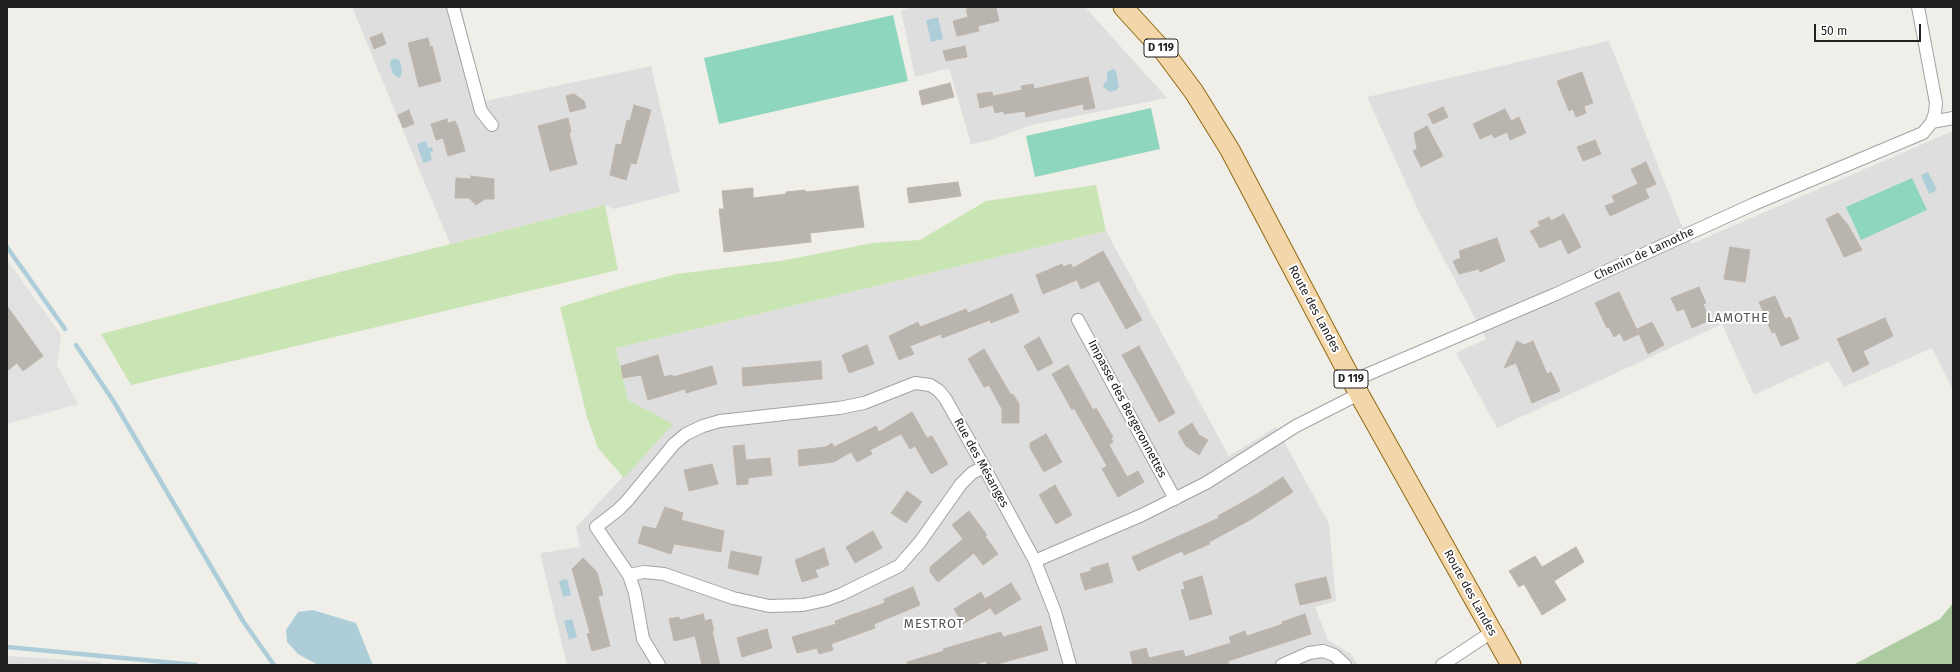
<!DOCTYPE html>
<meta charset="utf-8">
<style>
body{margin:0}
#map{position:relative;width:1960px;height:672px;overflow:hidden;background:#f0eee8;font-family:"Fira Sans",sans-serif}
canvas{display:block}
.frame{position:absolute;inset:0;border:8px solid #212121;pointer-events:none}
.scale{position:absolute;left:1814px;top:24px;width:107px;height:18px;box-sizing:border-box;border:2px solid #212121;border-top:0;padding-left:5px;font-size:12px;line-height:14px;white-space:nowrap;color:#212121;-webkit-text-stroke:3px #fff;paint-order:stroke}
</style>
<div id="map">
<canvas width="1960" height="672"></canvas>
<div class="frame"></div>
<div class="scale">50 m</div>
</div>
<script>
const g = document.querySelector('canvas').getContext('2d');
g.lineJoin = 'round';
function paint(path, color) {
  g.fillStyle = color;
  g.fill(path, 'evenodd');
}
function poly(rows) {
  const path = new Path2D();
  for (const r of rows) {
    path.moveTo(r[0], r[1]);
    for (let i = 2; i < r.length; i += 2) path.lineTo(r[i], r[i + 1]);
  }
  return path;
}
function strokePath(path, color, width, dash) {
  g.strokeStyle = color;
  g.lineWidth = width;
  g.lineCap = dash ? 'butt' : 'round';
  g.setLineDash(dash || []);
  g.stroke(path);
}
function label(font, color, halo, rows, align = 'center') {
  g.font = font + ' "Fira Sans",sans-serif';
  g.lineWidth = 4;
  g.setLineDash([]);
  g.textBaseline = 'middle';
  g.strokeStyle = halo;
  g.fillStyle = color;
  for (const [text, x, y, turn = 0] of rows) {
    g.save();
    g.translate(x, y);
    g.rotate((+turn || 0) * Math.PI / 180);
    g.textAlign = isNaN(turn) ? turn : align;
    if (halo) g.strokeText(text, 0, 0);
    g.fillText(text, 0, 0);
    g.restore();
  }
}
const residential = poly([
 [352,7,461,7,485,101,651,66,680,192,614,209,605,205,450,244],
 [913,7,1085,7,1167,98,1032,125,991,140,971,144,949,68,915,77,901,10],
 [1609,41,1681,224,1691,244,1953,131,1953,390,1932,348,1844,387,1828,361,1754,395,1722,324,1497,428,1456,353,1486,339,1419,212,1367,97],
 [1106,231,1229,456,1276,427,1329,524,1336,601,1315,607,1328,640,1351,654,1358,665,567,665,540,553,580,547,576,527,672,424,628,400,616,348],
 [7,656,101,662,101,665,7,665]
]);
const grass = poly([
 [1096,185,1106,231,616,348,628,400,673,424,624,478,598,448,587,417,560,307,626,287,677,274,780,261,873,243,920,240,986,201],
 [605,205,618,270,131,385,101,334,316,278]
]);
const forest = poly([
 [1953,603,1953,665,1853,665,1940,619]
]);
const pitch = poly([
 [893,15,908,81,719,124,704,58],
 [1151,108,1160,149,1035,177,1026,136],
 [1912,178,1927,210,1861,240,1846,207]
]);
const parking = poly([
 [7,260,61,335,57,365,78,404,7,424]
]);
const water = poly([
 [938,17,943,39,931,42,926,20],
 [395,58,400,61,402,72,401,76,399,78,393,74,390,64,391,60],
 [1113,69,1116,71,1119,87,1117,90,1110,92,1103,87,1105,81,1107,82,1107,72],
 [426,141,428,148,432,147,433,151,430,153,432,160,423,163,417,144],
 [1928,172,1937,190,1929,194,1921,175],
 [567,579,571,595,563,597,559,581],
 [313,610,356,623,373,665,318,665,298,654,287,642,286,630,298,612],
 [572,619,577,637,569,640,564,621]
]);
const stream = poly([
 [7,247,65,329],
 [76,345,114,402,243,621,274,665],
 [7,647,196,665]
]);
const building = poly([
 [977,7,996,7,999,21,978,26,979,31,957,36,953,21,968,17,966,9,977,7],
 [382,33,386,44,374,49,370,38,382,33],
 [428,38,430,47,432,46,441,81,419,87,408,43,428,38],
 [965,46,967,57,946,61,943,51,965,46],
 [1582,72,1593,103,1584,106,1586,113,1576,117,1573,109,1569,111,1557,81,1582,72],
 [1088,77,1095,108,1084,110,1083,104,1026,117,1025,111,1004,114,1004,111,995,113,993,105,980,108,977,94,992,92,993,96,1022,90,1021,86,1033,84,1034,89,1088,77],
 [950,83,954,97,922,105,919,91,950,83],
 [574,94,584,101,586,108,570,112,566,96,574,94],
 [634,105,651,110,636,164,631,163,626,180,610,175,616,144,621,145,627,120,630,121,634,105],
 [1443,107,1448,117,1433,124,1428,114,1443,107],
 [1505,109,1511,121,1519,117,1526,133,1510,140,1507,132,1494,138,1492,134,1480,139,1473,124,1505,109],
 [409,110,414,124,403,128,398,115,409,110],
 [568,118,571,132,569,133,577,164,550,171,538,126,568,118],
 [447,119,448,123,455,121,456,124,457,124,465,151,448,156,443,138,436,140,431,124,447,119],
 [1427,126,1443,156,1421,167,1413,151,1417,149,1414,133,1427,126],
 [1595,140,1601,154,1583,161,1577,147,1595,140],
 [1646,162,1656,184,1645,189,1649,198,1610,216,1605,206,1615,202,1612,196,1638,184,1631,169,1646,162],
 [471,176,494,179,494,199,485,199,476,205,469,198,455,198,456,178,471,179,471,176],
 [958,182,961,196,909,203,907,188,958,182],
 [858,186,864,227,810,233,811,242,724,252,719,209,724,209,722,191,753,188,753,198,786,194,786,192,805,190,806,192,858,186],
 [1838,213,1848,225,1862,250,1844,257,1826,219,1838,213],
 [1564,214,1581,247,1568,254,1561,239,1540,248,1530,231,1540,226,1538,222,1549,217,1551,221,1564,214],
 [1497,238,1505,261,1480,272,1479,269,1459,274,1453,261,1461,258,1459,251,1497,238],
 [1730,247,1750,250,1745,282,1724,279,1730,247],
 [1103,251,1142,320,1126,329,1099,281,1081,289,1077,280,1043,294,1036,275,1062,264,1063,267,1071,264,1073,268,1103,251],
 [1699,287,1706,303,1703,304,1710,320,1692,328,1684,309,1677,311,1671,298,1699,287],
 [1619,292,1639,334,1637,329,1652,322,1664,345,1648,354,1639,334,1624,341,1620,333,1614,337,1609,327,1607,328,1595,303,1619,292],
 [1012,294,1019,312,991,323,990,320,942,338,941,334,910,346,914,354,899,360,889,336,918,322,920,327,966,309,968,313,1012,294],
 [1775,296,1785,319,1790,317,1799,339,1781,346,1775,332,1772,333,1759,302,1775,296],
 [7,306,43,356,23,371,17,363,7,371,7,306],
 [1885,318,1893,336,1863,351,1869,364,1853,372,1837,339,1885,318],
 [1039,337,1053,363,1038,371,1024,346,1039,337],
 [1517,341,1524,345,1533,341,1547,374,1551,372,1560,391,1532,403,1516,363,1504,368,1517,341],
 [867,345,874,364,849,373,842,355,867,345],
 [1139,346,1175,413,1159,422,1122,355,1139,346],
 [984,349,1011,395,1013,394,1019,404,1019,423,1002,423,1002,409,989,385,984,387,968,359,984,349],
 [658,355,664,377,672,375,673,377,712,366,717,384,686,393,685,389,648,400,641,375,623,378,621,366,658,355],
 [821,361,822,379,743,386,742,368,821,361],
 [1068,365,1093,410,1096,408,1113,437,1111,438,1113,442,1109,445,1127,477,1138,471,1144,482,1118,497,1102,469,1107,466,1074,408,1072,410,1052,374,1068,365],
 [912,412,927,438,932,436,948,464,931,474,915,446,910,449,901,434,870,450,872,454,857,462,851,452,834,462,799,466,798,450,826,447,832,443,834,447,876,426,879,432,912,412],
 [1192,423,1199,435,1208,440,1199,455,1186,446,1178,432,1192,423],
 [1046,434,1062,462,1044,472,1030,448,1030,443,1046,434],
 [744,445,746,460,770,458,772,475,748,478,748,484,737,485,733,446,744,445],
 [712,464,718,484,689,491,684,470,712,464],
 [1283,477,1293,492,1250,520,1209,542,1210,544,1184,555,1182,551,1138,571,1132,557,1219,518,1218,516,1257,494,1283,477],
 [1055,485,1072,515,1056,524,1039,495,1055,485],
 [907,491,922,502,906,523,891,513,907,491],
 [665,507,683,513,681,520,724,531,721,552,674,544,671,554,638,543,643,526,656,529,665,507],
 [969,511,987,535,985,536,998,554,983,565,974,553,938,582,930,572,930,567,963,539,952,525,969,511],
 [873,531,882,548,855,563,846,547,873,531],
 [1576,547,1584,562,1554,581,1566,600,1542,615,1524,584,1519,587,1509,571,1535,556,1542,567,1576,547],
 [824,548,829,565,815,570,818,577,802,582,795,560,824,548],
 [731,551,762,557,758,575,728,568,731,551],
 [583,558,597,572,603,595,598,596,610,646,592,651,587,634,590,633,572,569,583,558],
 [1108,563,1113,582,1085,590,1080,574,1091,571,1091,568,1108,563],
 [1202,576,1212,614,1190,620,1181,590,1185,589,1183,582,1202,576],
 [1326,577,1331,598,1300,605,1295,584,1326,577],
 [1011,583,1021,599,995,615,985,599,1011,583],
 [913,587,920,605,874,624,875,628,831,644,833,650,819,654,817,648,797,653,792,637,836,624,835,621,885,603,884,599,913,587],
 [981,592,990,608,963,624,954,609,981,592],
 [703,614,705,621,711,619,714,631,712,631,720,665,702,665,695,636,674,641,669,619,679,617,680,620,703,614],
 [1305,614,1311,634,1228,661,1229,663,1222,665,1133,665,1130,652,1146,648,1149,658,1183,650,1185,657,1231,643,1229,637,1245,631,1247,636,1283,624,1282,622,1305,614],
 [1041,626,1048,650,994,665,987,665,986,661,973,665,908,665,907,662,944,651,943,649,1001,632,1003,637,1041,626],
 [767,629,772,648,742,657,737,638,767,629]
]);
const minor = poly([
 [453,7,481,111,492,125],
 [1932,122,1953,118],
 [1078,320,1175,499],
 [1352,381,1556,294,1754,204,1923,133,1932,122,1935,113,1936,103,1918,7],
 [1035,561,1142,515,1206,483,1296,426,1359,394],
 [629,575,644,572,664,574,733,598,769,606,803,605,826,600,842,594,899,566,920,542,961,484,972,473,984,467],
 [659,665,643,639,635,593,629,575,596,527,618,510,627,501,674,444,686,434,703,426,720,421,839,408,864,403,915,383,930,385,938,390,945,398,984,467,1035,561,1055,612,1070,665],
 [1282,665,1309,653,1323,651,1334,655,1345,665],
 [1442,665,1492,632]
]);
const primary = poly([
 [1123,7,1165,53,1194,92,1230,150,1359,394,1511,665]
]);
const shields = [
 [1161,48,34],
 [1351,379,34]
];
const shieldNames = [
 ["D 119",1161,48],
 ["D 119",1351,379]
];
const streetNames = [
 ["Chemin de Lamothe",1644,254,-25],
 ["Route des Landes",1314,309,62],
 ["Impasse des Bergeronnettes",1127,409,62],
 ["Rue des Mésanges",981,463,61],
 ["Route des Landes",1470,593,61]
];
const neighbourhoodNames = [
 ["LAMOTHE",1738,318],
 ["MESTROT",934,624]
];
paint(residential, '#dfdede');
paint(grass, '#cae5b4');
paint(forest, '#accba1');
paint(pitch, '#8ed7be');
paint(parking, '#e1e1e1');
paint(water, '#adced9');
strokePath(stream, '#adced9', 4.5);
paint(building, '#b9b4ae');
strokePath(building, '#c1b6ac', 1);
strokePath(minor, '#a2a2a2', 14);
strokePath(primary, '#8f6a0f', 21);
strokePath(minor, '#fff', 12);
strokePath(primary, '#f3d7aa', 19);
for (const [x, y, w] of shields) {
  const box = new Path2D();
  box.roundRect(x - w / 2, y - 9, w, 18, 3);
  g.fillStyle = '#fff';
  g.fill(box);
  strokePath(box, '#212121', 1);
}
label('bold 11px', '#212121', null, shieldNames);
label('12px', '#212121', '#fff', streetNames);
g.letterSpacing = '1px';
label('13px', '#545454', '#fff', neighbourhoodNames);
g.letterSpacing = '0px';
</script>
